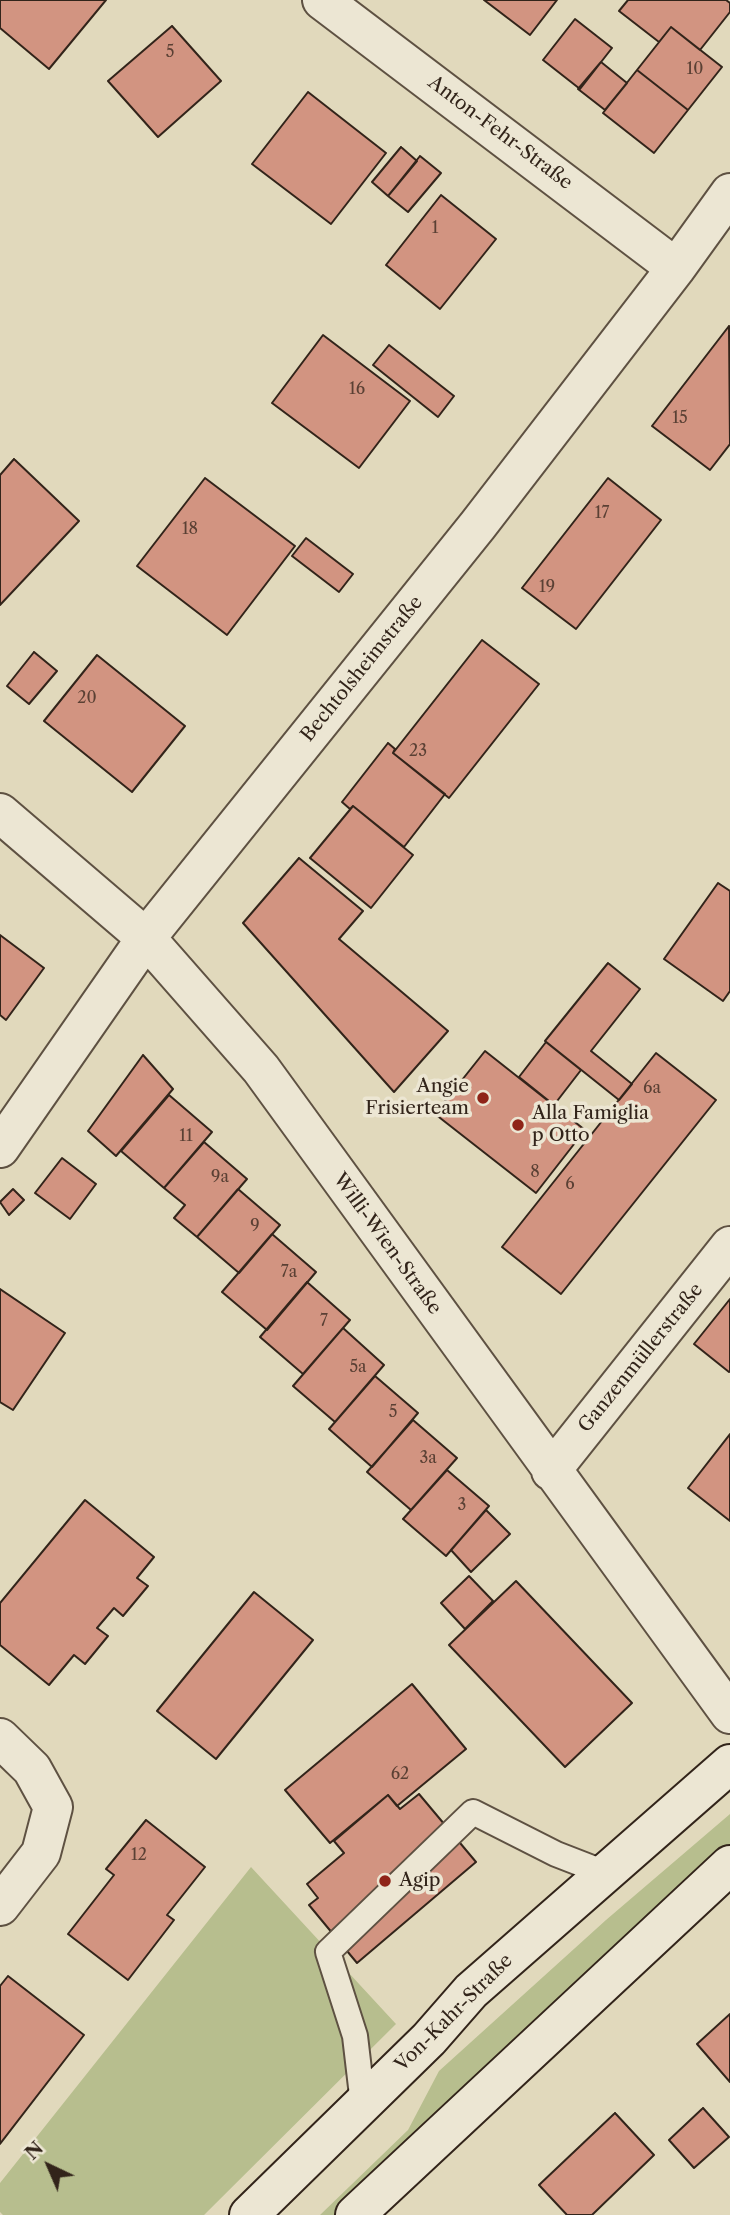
<!DOCTYPE html>
<meta charset="utf-8">
<style>
body{margin:0}
#map{position:relative;width:730px;height:2215px;overflow:hidden;background:#e1d9bc;font-family:"Libre Caslon Text",serif}
canvas{display:block}
.north{position:absolute;left:14px;top:2131px;width:70px;height:70px;-webkit-text-stroke:5px #ece6d3;paint-order:stroke;rotate:316deg;font-size:19px;font-weight:700;line-height:28px;text-align:center;color:#32241a}
.north::after{content:'';display:block;margin:auto;width:24px;height:32px;background:#32241a;clip-path:polygon(50% 0,100% 100%,50% 72%,0 100%)}
</style>
<div id="map">
<canvas width="730" height="2215"></canvas>
<div class="north">N</div>
</div>
<script>
const g = document.querySelector('canvas').getContext('2d');
g.lineJoin = 'round';
function paint(path, color) {
  g.fillStyle = color;
  g.fill(path, 'evenodd');
}
function poly(rows) {
  const path = new Path2D();
  for (const r of rows) {
    path.moveTo(r[0], r[1]);
    for (let i = 2; i < r.length; i += 2) path.lineTo(r[i], r[i + 1]);
  }
  return path;
}
function strokePath(path, color, width, dash) {
  g.strokeStyle = color;
  g.lineWidth = width;
  g.lineCap = dash ? 'butt' : 'round';
  g.setLineDash(dash || []);
  g.stroke(path);
}
function label(font, color, halo, rows, align = 'center') {
  g.font = font + ' "Libre Caslon Text",serif';
  g.lineWidth = 7;
  g.setLineDash([]);
  g.textBaseline = 'middle';
  g.strokeStyle = halo;
  g.fillStyle = color;
  for (const [text, x, y, turn = 0] of rows) {
    g.save();
    g.translate(x, y);
    g.rotate((+turn || 0) * Math.PI / 180);
    g.textAlign = isNaN(turn) ? turn : align;
    if (halo) g.strokeText(text, 0, 0);
    g.fillText(text, 0, 0);
    g.restore();
  }
}
const green = poly([
 [730,1814,730,1850,338,2215,320,2215,408,2130,439,2071,606,1920],
 [251,1867,396,2024,204,2215,3,2215,0,2212,0,2183]
]);
const building = poly([
 [0,0,106,0,49,69,0,28,0,0],
 [484,0,557,0,530,35,484,0],
 [628,0,726,0,730,3,730,12,700,50,671,27,659,42,619,11,628,0],
 [575,19,612,48,580,89,543,60,575,19],
 [172,26,221,81,158,137,108,81,172,26],
 [671,27,722,67,688,110,637,70,671,27],
 [601,62,627,83,605,110,578,89,601,62],
 [637,70,688,110,654,153,603,113,637,70],
 [308,92,386,153,331,224,252,164,308,92],
 [401,147,417,161,388,196,372,182,401,147],
 [420,156,441,173,408,212,388,196,420,156],
 [441,195,496,239,440,309,386,265,441,195],
 [729,326,730,444,710,470,652,426,729,326],
 [323,335,410,401,359,468,272,403,323,335],
 [389,345,454,396,438,417,373,365,389,345],
 [14,459,79,521,0,605,0,475,14,459],
 [205,478,295,546,227,635,137,566,205,478],
 [608,478,661,520,576,629,522,588,608,478],
 [306,538,353,574,339,592,292,556,306,538],
 [482,640,539,684,449,798,393,753,482,640],
 [34,652,57,671,29,704,7,686,34,652],
 [97,655,185,726,132,792,44,721,97,655],
 [388,743,395,749,393,753,445,794,404,847,353,806,350,809,342,802,388,743],
 [353,806,413,855,371,908,310,858,353,806],
 [299,858,363,911,339,939,448,1031,394,1092,243,923,299,858],
 [718,883,730,891,730,991,723,1001,664,959,718,883],
 [0,935,44,968,6,1020,0,1015,0,935],
 [608,963,640,989,591,1051,632,1084,619,1100,545,1041,608,963],
 [546,1042,581,1070,554,1105,519,1077,546,1042],
 [485,1051,585,1130,536,1193,435,1114,485,1051],
 [656,1053,716,1100,561,1294,502,1247,656,1053],
 [143,1055,173,1089,116,1156,88,1131,143,1055],
 [169,1095,212,1132,164,1188,121,1151,169,1095],
 [204,1142,247,1179,197,1237,174,1218,185,1205,164,1188,204,1142],
 [62,1158,96,1184,70,1219,35,1193,62,1158],
 [13,1189,24,1200,9,1215,0,1202,13,1189],
 [238,1189,280,1225,239,1273,197,1237,238,1189],
 [272,1234,316,1272,267,1330,222,1292,272,1234],
 [307,1282,350,1320,303,1374,260,1337,307,1282],
 [0,1289,65,1333,13,1410,0,1402,0,1289],
 [730,1299,730,1371,729,1372,694,1344,730,1299],
 [343,1328,384,1365,335,1422,293,1386,343,1328],
 [375,1376,418,1413,372,1467,329,1429,375,1376],
 [413,1420,457,1458,411,1510,367,1472,413,1420],
 [730,1434,730,1521,688,1488,730,1434],
 [447,1470,489,1506,446,1556,403,1519,447,1470],
 [85,1500,154,1557,137,1578,148,1586,123,1616,114,1608,97,1628,108,1636,85,1664,74,1655,49,1685,0,1645,0,1603,85,1500],
 [486,1510,510,1534,471,1572,451,1550,486,1510],
 [469,1576,493,1601,465,1629,441,1603,469,1576],
 [516,1581,632,1703,565,1767,449,1645,516,1581],
 [254,1592,313,1640,216,1759,157,1711,254,1592],
 [412,1684,466,1749,397,1806,388,1795,330,1843,285,1790,412,1684],
 [419,1794,476,1862,357,1963,309,1905,318,1898,307,1884,344,1853,334,1841,388,1795,400,1809,419,1794],
 [146,1820,205,1867,167,1915,174,1920,128,1980,68,1934,114,1875,106,1869,146,1820],
 [8,1976,84,2035,0,2144,0,1986,8,1976],
 [730,2014,730,2082,697,2044,730,2014],
 [703,2108,729,2137,694,2168,669,2140,703,2108],
 [615,2113,654,2155,592,2215,567,2215,539,2185,615,2113]
]);
const service = poly([
 [363,2104,355,2036,328,1952,473,1812,556,1854,605,1873]
]);
const minor = poly([
 [322,0,676,268],
 [0,813,146,938,261,1069,730,1714],
 [0,1148,146,938,478,525,676,268,730,193],
 [551,1471,730,1246],
 [0,1738,32,1769,53,1807,41,1853,0,1906]
]);
const secondary = poly([
 [249,2215,429,2039,471,1991,730,1764],
 [355,2215,730,1865]
]);
const markers = [
 [483,1098,7,"#8f2418"],
 [518,1125,7,"#8f2418"],
 [385,1881,7,"#8f2418"]
];
const numberNames = [
 ["5",170,52],
 ["10",695,69],
 ["1",435,228],
 ["16",357,389],
 ["15",680,418],
 ["17",602,513],
 ["18",190,529],
 ["19",547,587],
 ["20",87,698],
 ["23",418,751],
 ["6a",652,1088],
 ["11",186,1136],
 ["8",535,1172],
 ["9a",220,1177],
 ["6",570,1184],
 ["9",255,1226],
 ["7a",289,1272],
 ["7",324,1321],
 ["5a",358,1367],
 ["5",393,1412],
 ["3a",428,1458],
 ["3",462,1505],
 ["62",400,1774],
 ["12",139,1855]
];
const streetNames = [
 ["Anton-Fehr-Straße",500,133,37],
 ["Bechtolsheimstraße",362,669,-51],
 ["Willi-Wien-Straße",387,1244,54],
 ["Ganzenmüllerstraße",641,1358,-51],
 ["Von-Kahr-Straße",454,2013,-45]
];
const poiNames = [
 ["Angie",469,1087,"right"],
 ["Frisierteam",469,1109,"right"],
 ["Alla Famiglia",532,1114],
 ["p Otto",532,1136],
 ["Agip",399,1881]
];
paint(green, '#b7be8e');
paint(building, '#d29481');
strokePath(building, '#32241a', 2);
strokePath(service, '#5e5142', 28);
strokePath(minor, '#5e5142', 42);
strokePath(secondary, '#32241a', 42);
strokePath(service, '#ece6d3', 24);
strokePath(minor, '#ece6d3', 38);
strokePath(secondary, '#ece6d3', 38);
for (const [x, y, r, color] of markers) {
  const dot = new Path2D();
  dot.arc(x, y, r, 0, 2 * Math.PI);
  g.fillStyle = color;
  g.fill(dot);
  strokePath(dot, '#ece6d3', 2.5);
}
label('16px', '#5a4034', null, numberNames);
label('19px', '#32241a', '#ece6d3', streetNames);
label('19px', '#32241a', '#ece6d3', poiNames, 'left');
</script>
